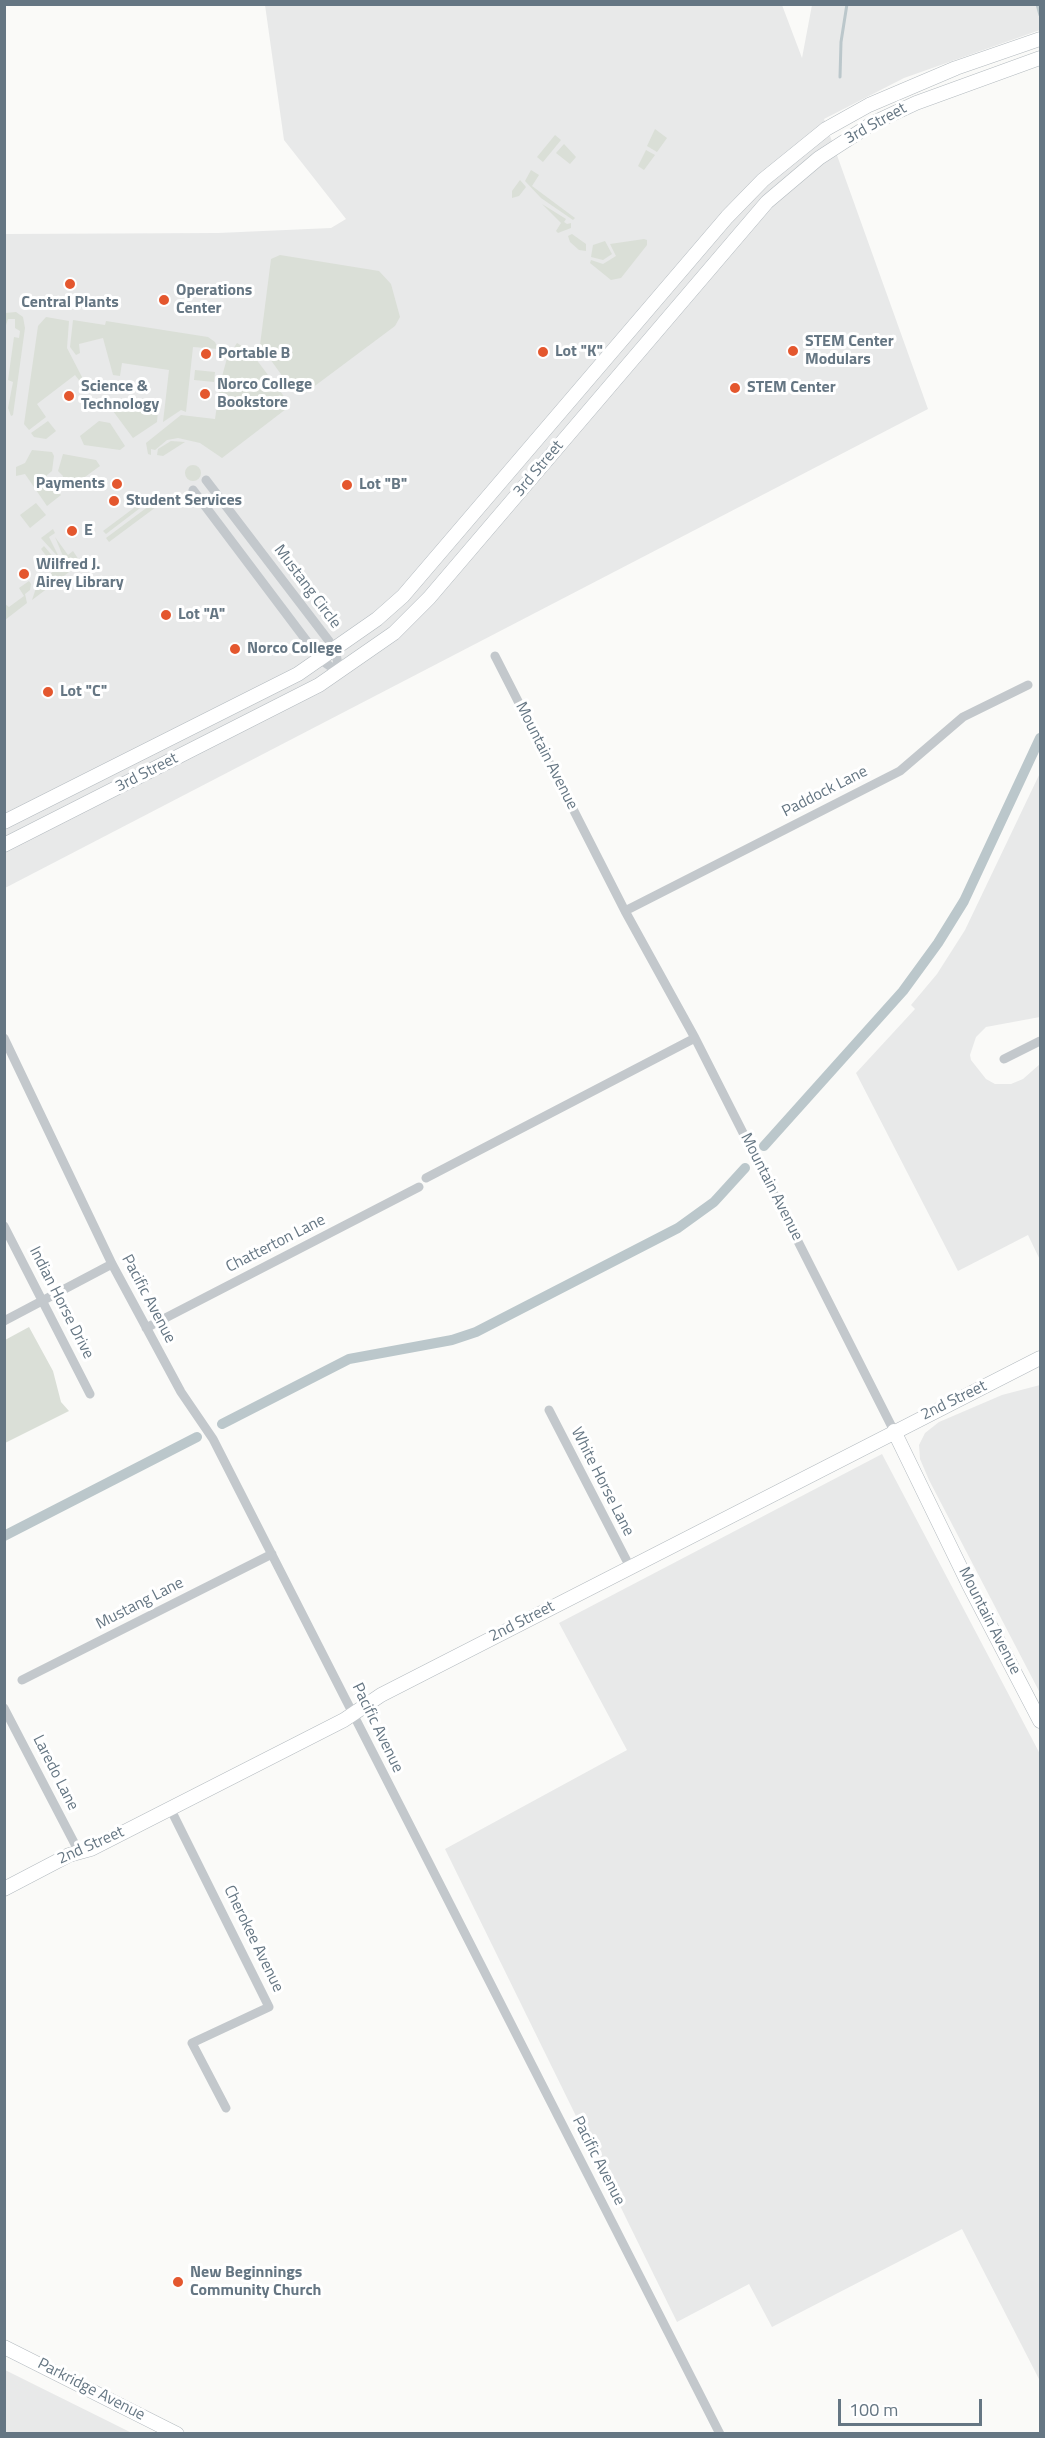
<!DOCTYPE html>
<style>
body{margin:0}
#map{position:relative;width:1045px;height:2438px;overflow:hidden;background:#fafaf8;font-family:"Titillium Web",sans-serif}
canvas{display:block}
.frame{position:absolute;inset:0;border:6px solid #657683;pointer-events:none}
.scale{position:absolute;left:838px;top:2399px;width:144px;height:27px;box-sizing:border-box;border:3px solid #657683;border-top:0;padding-left:8px;font-size:18px;line-height:21px;white-space:nowrap;color:#657683;-webkit-text-stroke:4px #fff;paint-order:stroke}
</style>
<div id="map">
<canvas width="1045" height="2438"></canvas>
<div class="frame"></div>
<div class="scale">100 m</div>
</div>
<script>
const g = document.querySelector('canvas').getContext('2d');
g.lineJoin = 'round';
function paint(path, color) {
  g.fillStyle = color;
  g.fill(path, 'evenodd');
}
function poly(rows) {
  const path = new Path2D();
  for (const r of rows) {
    if (r.length === 3) {
      path.moveTo(r[0] + r[2], r[1]);
      path.arc(r[0], r[1], r[2], 0, 2 * Math.PI);
      continue;
    }
    path.moveTo(r[0], r[1]);
    for (let i = 2; i < r.length; i += 2) path.lineTo(r[i], r[i + 1]);
  }
  return path;
}
function strokePath(path, color, width, dash) {
  g.strokeStyle = color;
  g.lineWidth = width;
  g.lineCap = dash ? 'butt' : 'round';
  g.setLineDash(dash || []);
  g.stroke(path);
}
function label(font, color, halo, rows, align = 'center') {
  g.font = font + ' "Titillium Web",sans-serif';
  g.lineWidth = 6;
  g.setLineDash([]);
  g.textBaseline = 'middle';
  g.strokeStyle = halo;
  g.fillStyle = color;
  for (const [text, x, y, turn = 0] of rows) {
    g.save();
    g.translate(x, y);
    g.rotate((+turn || 0) * Math.PI / 180);
    g.textAlign = isNaN(turn) ? turn : align;
    if (halo) g.strokeText(text, 0, 0);
    g.fillText(text, 0, 0);
    g.restore();
  }
}
const built = poly([
 [265,5,782,5,802,58,812,5,1040,5,1040,30,904,78,824,119,928,409,5,888,5,234,218,233,331,228,346,219,284,140],
 [1040,773,1040,1017,986,1027,976,1037,970,1055,971,1060,986,1079,995,1084,1011,1084,1023,1079,1040,1064,1040,1260,1028,1235,958,1271,856,1073,915,1009,911,1005,937,974,965,930],
 [1040,1385,1040,1693,929,1480,920,1459,919,1445,925,1433,939,1422,1002,1395],
 [882,1454,1040,1754,1040,2381,962,2229,772,2327,749,2284,677,2322,445,1849,627,1750,559,1623],
 [4,2370,5,2370,132,2433,5,2433]
]);
const green = poly([
 [655,129,667,138,657,152,647,146],
 [555,135,561,140,543,162,537,157],
 [564,144,576,157,570,164,556,153],
 [646,150,655,155,644,170,638,166],
 [531,170,539,175,532,186,575,218,573,220,541,198,525,181],
 [520,180,526,187,519,196,512,198,512,191],
 [542,204,566,219,564,222,567,224,571,223,571,228,558,233,556,231,561,223],
 [572,234,586,244,586,251,579,250,570,242,568,236],
 [644,239,647,240,647,245,621,278,611,280,590,263,591,260,603,264,616,256,610,244],
 [605,241,612,254,603,260,591,257,593,245],
 [280,255,379,271,391,284,400,317,395,326,304,394,293,391,260,345,271,259],
 [16,312,23,317,25,328,13,415,11,416,8,408,13,382,8,380,14,337,19,338,20,331,15,328,15,319,8,319,5,328,5,313],
 [46,317,69,321,67,348,83,379,82,384,75,375,37,404,46,417,29,430,24,424,38,326],
 [73,320,105,325,106,321,208,337,215,342,218,349,193,347,186,412,181,410,163,422,169,370,122,363,120,376,113,375,103,338,79,344,80,353,76,355,70,347],
 [237,343,250,351,286,399,286,409,222,458,200,443,178,438,167,440,155,450,151,449,151,455,148,454,146,443,181,415,215,419,220,384,227,358],
 [195,370,215,372,214,382,194,380],
 [121,406,158,411,157,422,133,438,113,411],
 [48,421,56,431,46,439,34,437,31,433],
 [99,421,110,423,125,446,120,450,84,445,80,436],
 [171,441,185,442,163,456,157,455,158,449],
 [32,450,52,452,54,456,52,471,47,475,47,481,61,495,47,506,25,474,16,476,16,467,25,463],
 [63,454,96,460,100,466,67,490,64,489,61,485,63,476,58,471],
 [193,473,8],
 [146,499,148,502,106,534,103,531],
 [36,503,46,515,30,528,20,515],
 [153,503,156,507,109,542,106,538],
 [53,529,55,533,49,537,60,559,41,538],
 [55,537,68,555,73,551,81,563,32,600,37,585,56,569,41,549,44,546,60,565,65,561],
 [29,581,31,584,30,590,25,594,27,603,5,620,5,604,9,607,24,596,19,588],
 [29,1327,53,1371,61,1402,69,1411,5,1443,5,1340]
]);
const stream = poly([
 [1037,4,1040,15],
 [840,77,841,42,847,4]
]);
const canal = poly([
 [764,1146,903,991,938,943,964,901,1040,738],
 [222,1424,349,1359,452,1340,476,1332,678,1228,714,1202,745,1168],
 [4,1536,197,1437]
]);
const street = poly([
 [206,480,329,641,335,650,340,673],
 [193,490,321,660,340,673],
 [495,656,625,911,695,1038,894,1431],
 [625,911,900,771,963,717,1028,685],
 [4,1038,112,1264,181,1392,213,1439,720,2434],
 [1004,1059,1040,1041],
 [426,1178,695,1038],
 [4,1226,90,1394],
 [4,1321,112,1264],
 [146,1328,419,1187],
 [549,1410,630,1567],
 [22,1680,272,1554],
 [4,1708,79,1852],
 [170,1808,269,2007,192,2043,226,2108]
]);
const secondary = poly([
 [4,822,298,674,377,619,403,596,727,217,763,180,826,129,869,105,956,68,1040,39],
 [4,845,319,685,394,633,429,598,767,202,819,158,873,123,916,103,1040,58],
 [894,1431,969,1585,1040,1721],
 [4,1889,69,1855,91,1849,344,1720,381,1695,1040,1358],
 [4,2347,177,2434]
]);
const markers = [
 [70,284,6,"#e4572e"],
 [164,300,6,"#e4572e"],
 [793,351,6,"#e4572e"],
 [543,352,6,"#e4572e"],
 [206,354,6,"#e4572e"],
 [735,388,6,"#e4572e"],
 [205,394,6,"#e4572e"],
 [69,396,6,"#e4572e"],
 [117,484,6,"#e4572e"],
 [347,485,6,"#e4572e"],
 [114,501,6,"#e4572e"],
 [72,531,6,"#e4572e"],
 [24,574,6,"#e4572e"],
 [166,615,6,"#e4572e"],
 [235,649,6,"#e4572e"],
 [48,692,6,"#e4572e"],
 [178,2282,6,"#e4572e"]
];
const streetNames = [
 ["3rd Street",876,124,-29],
 ["3rd Street",539,469,-50],
 ["Mustang Circle",307,587,53],
 ["Mountain Avenue",546,756,63],
 ["3rd Street",147,773,-27],
 ["Paddock Lane",825,792,-27],
 ["Mountain Avenue",771,1187,63],
 ["Chatterton Lane",276,1244,-27],
 ["Pacific Avenue",148,1299,62],
 ["Indian Horse Drive",61,1303,63],
 ["2nd Street",954,1401,-26],
 ["White Horse Lane",602,1482,63],
 ["Mustang Lane",140,1604,-27],
 ["Mountain Avenue",989,1621,63],
 ["2nd Street",522,1622,-27],
 ["Pacific Avenue",377,1728,64],
 ["Laredo Lane",55,1773,63],
 ["2nd Street",91,1846,-24],
 ["Cherokee Avenue",253,1939,64],
 ["Pacific Avenue",598,2161,63],
 ["Parkridge Avenue",91,2390,27]
];
const poiNames = [
 ["Operations",176,291],
 ["Center",176,309],
 ["Central Plants",70,303,"center"],
 ["STEM Center",805,342],
 ["Modulars",805,360],
 ["Lot \"K\"",555,352],
 ["Portable B",218,354],
 ["Norco College",217,385],
 ["Bookstore",217,403],
 ["Science &",81,387],
 ["Technology",81,405],
 ["STEM Center",747,388],
 ["Payments",105,484,"right"],
 ["Lot \"B\"",359,485],
 ["Student Services",126,501],
 ["E",84,531],
 ["Wilfred J.",36,565],
 ["Airey Library",36,583],
 ["Lot \"A\"",178,615],
 ["Norco College",247,649],
 ["Lot \"C\"",60,692],
 ["New Beginnings",190,2273],
 ["Community Church",190,2291]
];
paint(built, '#e8e9e9');
paint(green, '#dadfd7');
strokePath(stream, '#bbc7cb', 3);
strokePath(canal, '#bbc7cb', 10);
strokePath(secondary, '#b3babf', 15);
strokePath(street, '#c3c8cc', 9);
strokePath(secondary, '#fff', 14);
for (const [x, y, r, color] of markers) {
  const dot = new Path2D();
  dot.arc(x, y, r, 0, 2 * Math.PI);
  g.fillStyle = color;
  g.fill(dot);
  strokePath(dot, '#fff', 2);
}
label('16px', '#657683', '#fff', streetNames);
label('bold 16px', '#657683', '#fff', poiNames, 'left');
</script>
